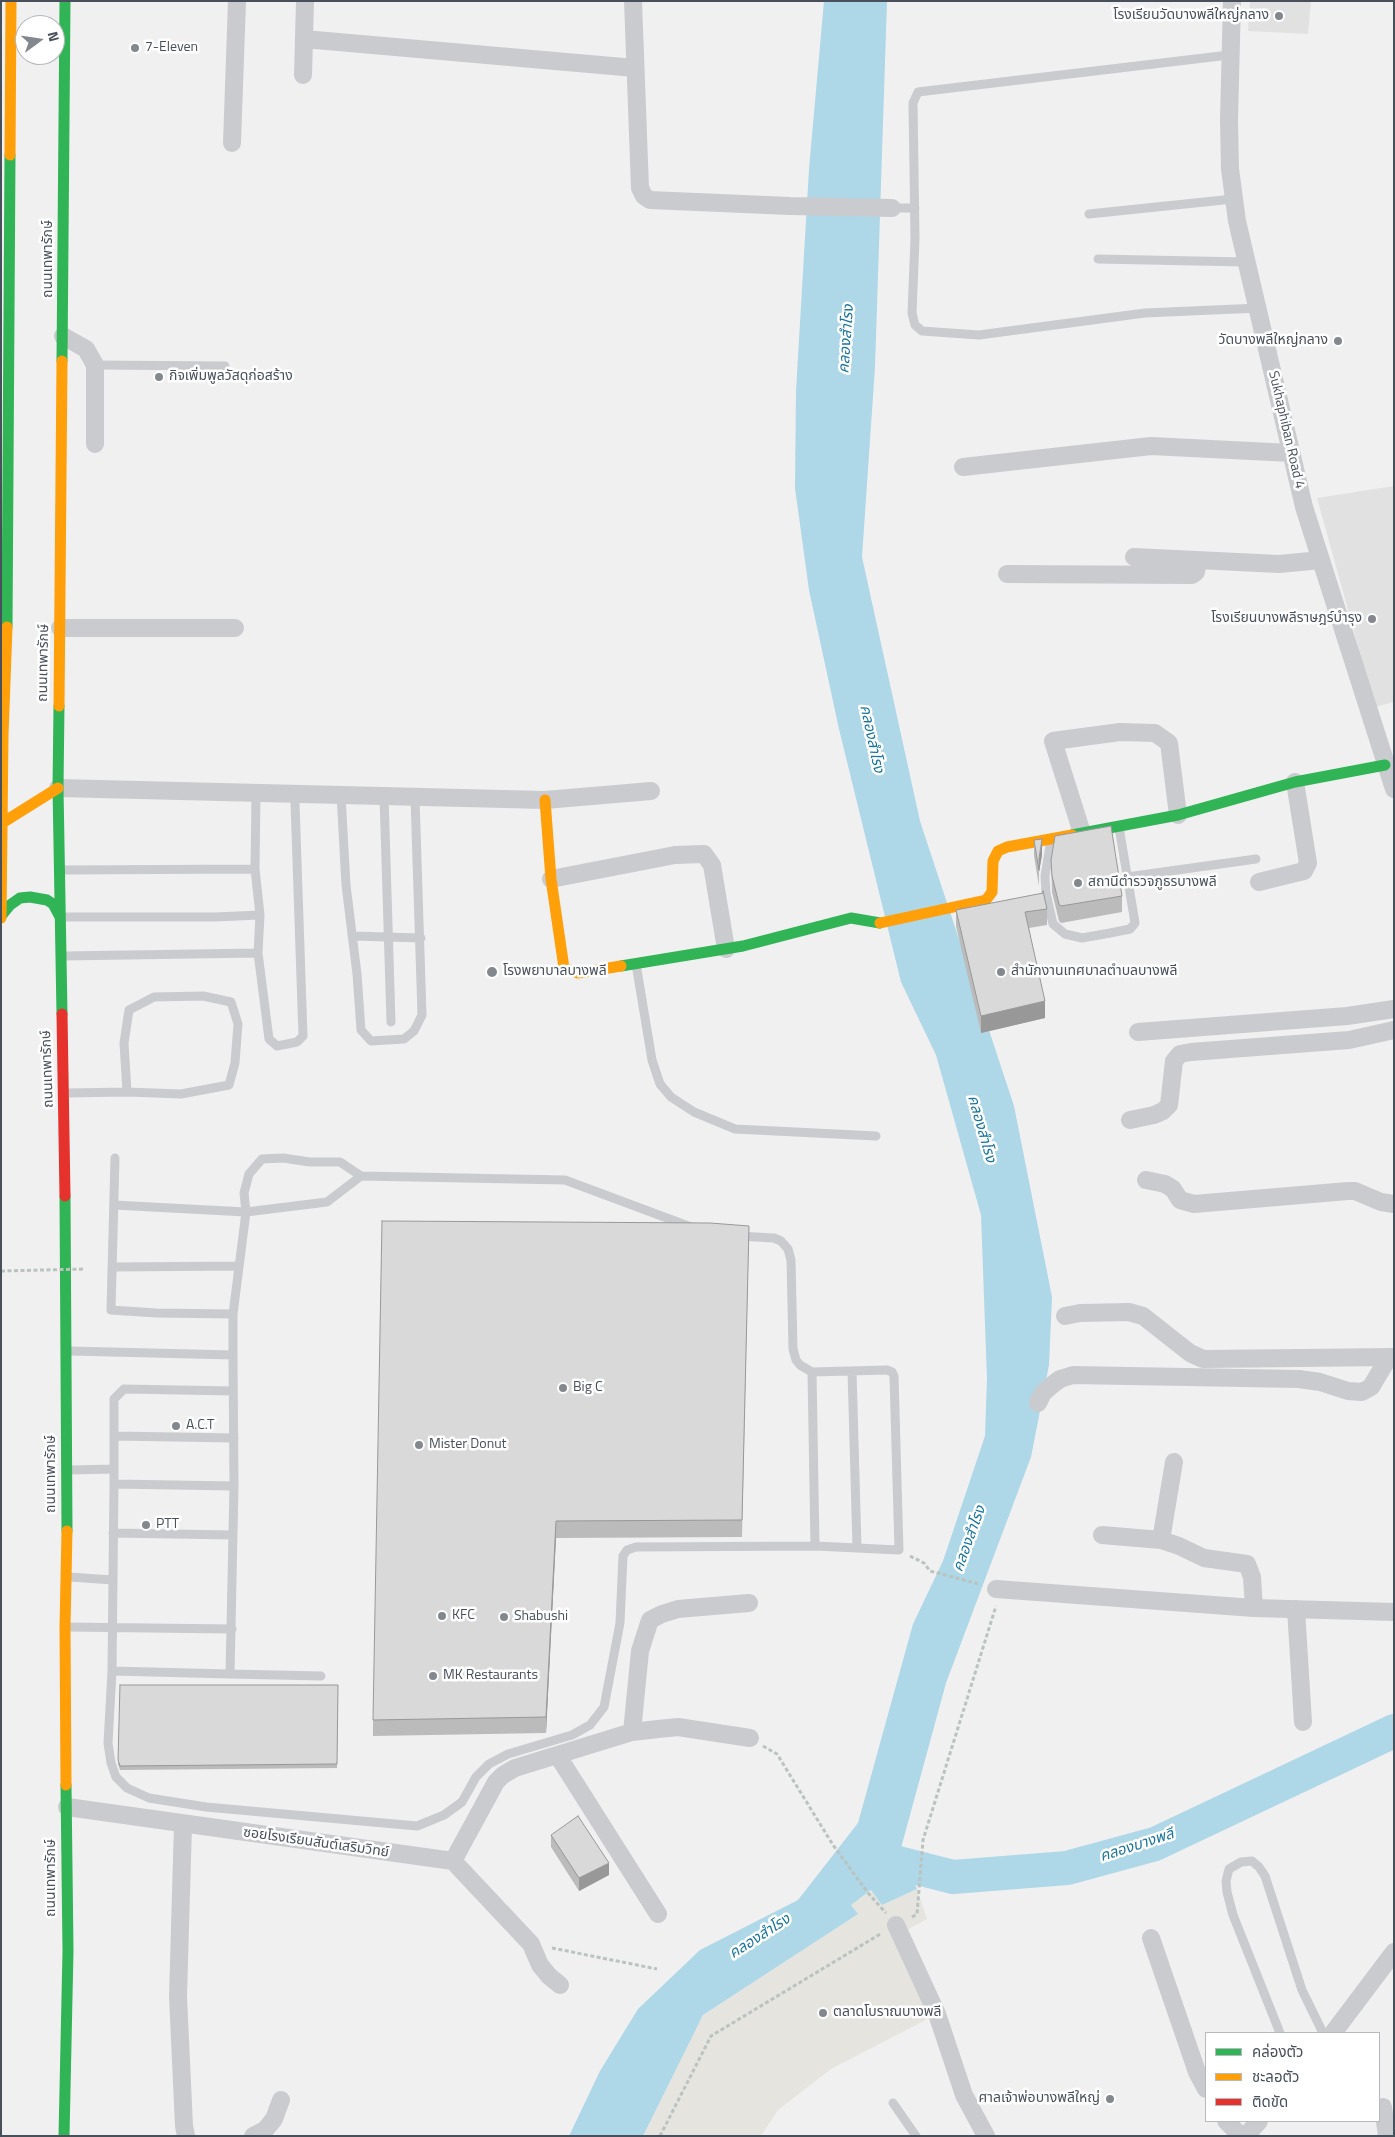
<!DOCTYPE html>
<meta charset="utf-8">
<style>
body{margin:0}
#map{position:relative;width:1395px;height:2137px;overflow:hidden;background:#f0f0f0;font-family:"Titillium Web","Noto Sans Thai",sans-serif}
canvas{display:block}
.frame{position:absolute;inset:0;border:2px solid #48505b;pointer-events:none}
.legend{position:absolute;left:1205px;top:2032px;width:175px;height:90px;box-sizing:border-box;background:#fff;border:1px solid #b6b9bd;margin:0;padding:6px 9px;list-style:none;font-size:15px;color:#48505b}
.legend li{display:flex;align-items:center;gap:10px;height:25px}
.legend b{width:25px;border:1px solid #b6b9bd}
.north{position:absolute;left:15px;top:15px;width:50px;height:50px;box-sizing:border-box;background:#fff;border:1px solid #b6b9bd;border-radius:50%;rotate:76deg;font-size:14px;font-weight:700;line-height:20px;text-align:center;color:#48505b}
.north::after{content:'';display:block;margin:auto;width:18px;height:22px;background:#83888f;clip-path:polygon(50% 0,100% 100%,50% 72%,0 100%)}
</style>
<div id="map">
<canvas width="1395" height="2137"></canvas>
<div class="frame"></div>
<ul class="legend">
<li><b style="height:6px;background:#30b455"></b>คล่องตัว</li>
<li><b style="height:6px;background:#ff9f0a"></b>ชะลอตัว</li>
<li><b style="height:6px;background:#e5322d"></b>ติดขัด</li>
</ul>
<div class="north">N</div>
</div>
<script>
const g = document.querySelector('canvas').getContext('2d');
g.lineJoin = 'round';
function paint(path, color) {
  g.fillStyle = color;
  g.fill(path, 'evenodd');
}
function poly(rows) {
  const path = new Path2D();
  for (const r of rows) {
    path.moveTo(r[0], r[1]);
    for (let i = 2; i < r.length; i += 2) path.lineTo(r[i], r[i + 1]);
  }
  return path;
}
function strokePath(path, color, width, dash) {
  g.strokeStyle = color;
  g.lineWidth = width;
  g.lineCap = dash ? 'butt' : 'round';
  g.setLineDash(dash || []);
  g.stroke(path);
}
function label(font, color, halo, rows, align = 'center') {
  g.font = font + ' "Titillium Web","Noto Sans Thai",sans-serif';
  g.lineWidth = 5;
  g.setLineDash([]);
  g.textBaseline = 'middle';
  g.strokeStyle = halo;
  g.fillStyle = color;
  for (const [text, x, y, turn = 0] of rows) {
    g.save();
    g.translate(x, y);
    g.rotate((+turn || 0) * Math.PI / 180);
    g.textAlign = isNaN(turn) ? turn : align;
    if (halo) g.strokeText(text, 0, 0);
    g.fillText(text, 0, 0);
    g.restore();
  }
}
const commercial = poly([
 [917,1889,927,1919,905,1931,943,2011,831,2069,778,2110,761,2136,643,2136,703,2015,858,1914,851,1905,872,1890,882,1905]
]);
const education = poly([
 [1250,1,1311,1,1308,34,1248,31],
 [1394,486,1394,702,1375,707,1317,498]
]);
const water = poly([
 [824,1,887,1,875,367,862,557,920,821,1014,1106,1052,1297,1049,1365,1031,1457,946,1683,901,1848,917,1889,882,1905,871,1890,851,1905,858,1914,703,2015,643,2136,569,2136,600,2071,638,2009,700,1950,798,1900,858,1823,913,1624,943,1561,985,1436,987,1379,981,1215,936,1055,901,982,839,729,809,590,795,488,796,391,809,169]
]);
const river = poly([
 [863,1854,953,1877,1067,1868,1155,1844,1394,1731]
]);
const path = poly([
 [910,1556,924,1563,930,1571,979,1584],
 [763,1746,777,1754,833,1845,868,1893,886,1913],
 [912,1917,917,1914,923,1840,996,1606],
 [552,1948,657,1969],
 [660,2136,711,2036,882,1933]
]);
const lane = poly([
 [1229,55,918,92,913,103,915,239,912,313,915,325,922,331,979,335,1145,313,1259,308],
 [892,208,915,208],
 [1089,214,1233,199],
 [1098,259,1246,262],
 [95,365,225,366],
 [341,795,346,885,357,974,361,1030,371,1041,404,1039,414,1031,422,1015,415,798],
 [384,796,391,1022],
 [1051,840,1045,876,1046,893,1053,924,1065,934,1082,938,1110,933,1130,929,1135,923,1119,827],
 [62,870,255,869],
 [1127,877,1256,859],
 [260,915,258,953,269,1039,277,1046,297,1042,303,1036,295,803],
 [63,917,215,917,260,915,255,869,256,794],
 [353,936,421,938],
 [63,956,258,953],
 [636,964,652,1060,660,1084,671,1097,694,1112,735,1129,876,1136],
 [67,1093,127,1092,181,1094,229,1085,235,1063,238,1024,231,1002,203,996,154,997,129,1010,124,1043,127,1092],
 [115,1158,111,1310,156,1313,233,1314],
 [114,1205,246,1212,244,1193,249,1174,262,1159,283,1158,310,1162,340,1162,361,1176],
 [114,1267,239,1266],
 [70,1351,233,1355,233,1314,246,1212,327,1202,361,1176,565,1180,691,1227],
 [233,1355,234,1486,230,1674,112,1671,108,1743,111,1763,116,1777,127,1788,149,1798,206,1807,417,1826,444,1815,462,1802,476,1777,489,1764,508,1754,572,1735,590,1725,604,1707,620,1623,623,1556,627,1550,636,1547,815,1546,812,1372,800,1365,796,1360,793,1349,791,1260,788,1249,781,1241,774,1238,738,1236],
 [852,1371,857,1548],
 [812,1372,887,1370,892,1372,894,1376,899,1550,815,1546],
 [233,1391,124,1389,114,1399,114,1484,234,1486],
 [114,1436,234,1438],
 [70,1470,114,1469],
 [113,1533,233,1535],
 [69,1577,113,1580],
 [67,1627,232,1629],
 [112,1671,114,1484],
 [230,1674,321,1676],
 [1280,2033,1233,1915,1227,1892,1226,1881,1229,1869,1241,1862,1252,1861,1259,1867,1265,1876,1302,1990,1323,2033],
 [893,2103,916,2136]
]);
const street = poly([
 [633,1,640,188,644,196,650,200,790,206,892,208],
 [1232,1,1229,120,1230,169,1237,221,1304,507,1394,789],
 [304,39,635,68],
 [303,75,305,1],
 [232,143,237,1],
 [63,336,86,349,95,365,95,444],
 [963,467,1151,446,1291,453],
 [1134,557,1279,564,1321,560],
 [1007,574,1192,575,1196,572,1198,561],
 [60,628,235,628],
 [58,788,545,800,651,791],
 [1082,833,1053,741,1120,732,1155,733,1169,743,1178,815],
 [551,879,675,855,704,854,712,865,726,949],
 [1259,882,1304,871,1308,863,1295,782],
 [1138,1032,1347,1016,1394,1009],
 [1130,1120,1154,1115,1163,1111,1169,1105,1174,1061,1180,1054,1191,1052,1349,1040,1394,1030],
 [1146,1180,1165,1184,1173,1189,1180,1200,1194,1204,1348,1191,1355,1191,1381,1202,1394,1204],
 [1065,1316,1080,1313,1129,1312,1143,1316,1190,1353,1203,1359,1394,1357],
 [1038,1403,1043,1393,1052,1385,1060,1379,1073,1375,1299,1379,1320,1382,1348,1391,1362,1392,1371,1387,1389,1357],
 [1102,1535,1161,1540,1179,1546,1204,1558,1247,1564,1252,1577,1254,1608],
 [1161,1540,1174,1462],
 [996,1589,1254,1608,1394,1612],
 [1296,1609,1303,1722],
 [632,1732,640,1651,650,1620,662,1614,678,1609,749,1603],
 [558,1756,658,1914],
 [67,1807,453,1861,531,1944,540,1965,549,1976,560,1985],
 [183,1825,178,1996,184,2126,186,2136],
 [453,1861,496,1782,503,1775,515,1768,632,1732,658,1729,678,1727,750,1738],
 [896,1925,937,2014,964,2095,986,2136],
 [1151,1938,1197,2072,1206,2089],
 [1333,2033,1394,1952],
 [1383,2107,1387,2136],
 [1226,2121,1241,2136],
 [253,2136,265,2130,274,2119,281,2100],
 [1246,2136,1259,2121]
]);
const fast = poly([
 [62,361,65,1],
 [7,627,10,155],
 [59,706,58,788,62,1014],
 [1072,835,1178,815,1295,782,1385,765],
 [1,916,10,905,20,898,30,897,47,900,53,904,60,917],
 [621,966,743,946,851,918,880,923],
 [65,1196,67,1531],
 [64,2136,68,1951,66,1785]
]);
const slow = poly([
 [10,155,11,1],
 [59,706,62,361],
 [545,800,551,879,564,968,578,973,621,966],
 [2,823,58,788],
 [1,918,3,735,7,627],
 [880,923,986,900,992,892,993,861,998,851,1007,847,1072,835],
 [66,1785,65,1627,67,1531]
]);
const jam = poly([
 [62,1014,65,1196]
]);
const pathBridge = poly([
 [1,1271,85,1269]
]);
const wall = poly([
 [1034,840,1042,855,1039,872,1039,886,1034,856],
 [1051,860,1122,896,1122,912,1061,923,1059,921,1052,892],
 [1047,909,1047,925,1029,928,1045,1018,981,1033,956,926,956,910],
 [749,1226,742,1537,556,1538,546,1733,373,1736,373,1720],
 [120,1685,338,1685,337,1768,120,1770,118,1764],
 [551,1835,609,1875,579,1891,551,1847]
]);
const shadedWall = poly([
 [1042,839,1042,855,1039,872,1039,859],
 [1045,1001,1045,1018,981,1033,981,1016],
 [556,1521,556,1538,546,1733,546,1717],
 [609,1863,609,1875,579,1891,579,1878]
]);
const building = poly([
 [1111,826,1122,896,1061,906,1059,904,1052,876,1051,860,1055,836,1111,826],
 [1042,839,1039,859,1039,870,1034,840,1042,839],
 [1043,891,1047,909,1025,912,1045,1001,981,1016,956,910,1043,893,1043,891],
 [382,1221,710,1223,749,1226,742,1520,556,1521,546,1717,373,1720,382,1221],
 [120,1685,338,1685,337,1764,120,1766,118,1760,120,1685],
 [578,1816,609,1863,579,1878,551,1835,578,1816]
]);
const markers = [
 [1279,16,5,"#83888f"],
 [135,48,5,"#83888f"],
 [1338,341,5,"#83888f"],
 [159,377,5,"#83888f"],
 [1372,619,5,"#83888f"],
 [1078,883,5,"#83888f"],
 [492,972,6,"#83888f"],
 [1001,972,5,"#83888f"],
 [563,1388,5,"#83888f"],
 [176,1426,5,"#83888f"],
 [419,1445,5,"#83888f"],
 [146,1525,5,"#83888f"],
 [442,1616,5,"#83888f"],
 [504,1617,5,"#83888f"],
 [433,1676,5,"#83888f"],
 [823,2013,5,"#83888f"],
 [1110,2099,5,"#83888f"]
];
const poiNames = [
 ["โรงเรียนวัดบางพลีใหญ่กลาง",1269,16,"right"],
 ["7-Eleven",145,48],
 ["วัดบางพลีใหญ่กลาง",1328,341,"right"],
 ["กิจเพิ่มพูลวัสดุก่อสร้าง",169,377],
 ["โรงเรียนบางพลีราษฎร์บำรุง",1362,619,"right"],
 ["สถานีตำรวจภูธรบางพลี",1088,883],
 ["โรงพยาบาลบางพลี",503,972],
 ["สำนักงานเทศบาลตำบลบางพลี",1011,972],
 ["Big C",573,1388],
 ["A.C.T",186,1426],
 ["Mister Donut",429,1445],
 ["PTT",156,1525],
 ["KFC",452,1616],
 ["Shabushi",514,1617],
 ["MK Restaurants",443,1676],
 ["ตลาดโบราณบางพลี",833,2013],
 ["ศาลเจ้าพ่อบางพลีใหญ่",1100,2099,"right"]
];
const streetNames = [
 ["ถนนเทพารักษ์",49,259,-90],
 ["Sukhaphiban Road 4",1286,430,77],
 ["ถนนเทพารักษ์",44,663,-89],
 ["ถนนเทพารักษ์",48,1069,-92],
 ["ถนนเทพารักษ์",52,1474,-90],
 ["ซอยโรงเรียนสันต์เสริมวิทย์",316,1843,8],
 ["ถนนเทพารักษ์",52,1878,-90]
];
const waterNames = [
 ["คลองสำโรง",847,339,-86],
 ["คลองสำโรง",871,739,78],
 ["คลองสำโรง",981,1129,74],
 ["คลองสำโรง",970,1539,-70],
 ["คลองบางพลี",1137,1846,-18],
 ["คลองสำโรง",760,1937,-33]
];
paint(commercial, '#e5e4de');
paint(education, '#e2e1e1');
paint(water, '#aed7e8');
strokePath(river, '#aed7e8', 34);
strokePath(path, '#b9c3c0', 3, [4, 2.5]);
strokePath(lane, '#cacbce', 9);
strokePath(street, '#cacbce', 18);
strokePath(fast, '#30b455', 11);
strokePath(slow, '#ff9f0a', 11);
strokePath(jam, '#e5322d', 11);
strokePath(pathBridge, '#b9c3c0', 3, [4, 2.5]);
paint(wall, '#bbb');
paint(shadedWall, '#989899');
paint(building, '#d9d9da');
strokePath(building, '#989899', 1);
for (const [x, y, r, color] of markers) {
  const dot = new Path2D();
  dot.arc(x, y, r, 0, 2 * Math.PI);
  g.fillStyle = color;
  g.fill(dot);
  strokePath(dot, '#fff', 2);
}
label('14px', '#48505b', '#fff', poiNames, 'left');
label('14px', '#48505b', '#fff', streetNames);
label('italic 15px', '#18759f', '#fff', waterNames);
</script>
